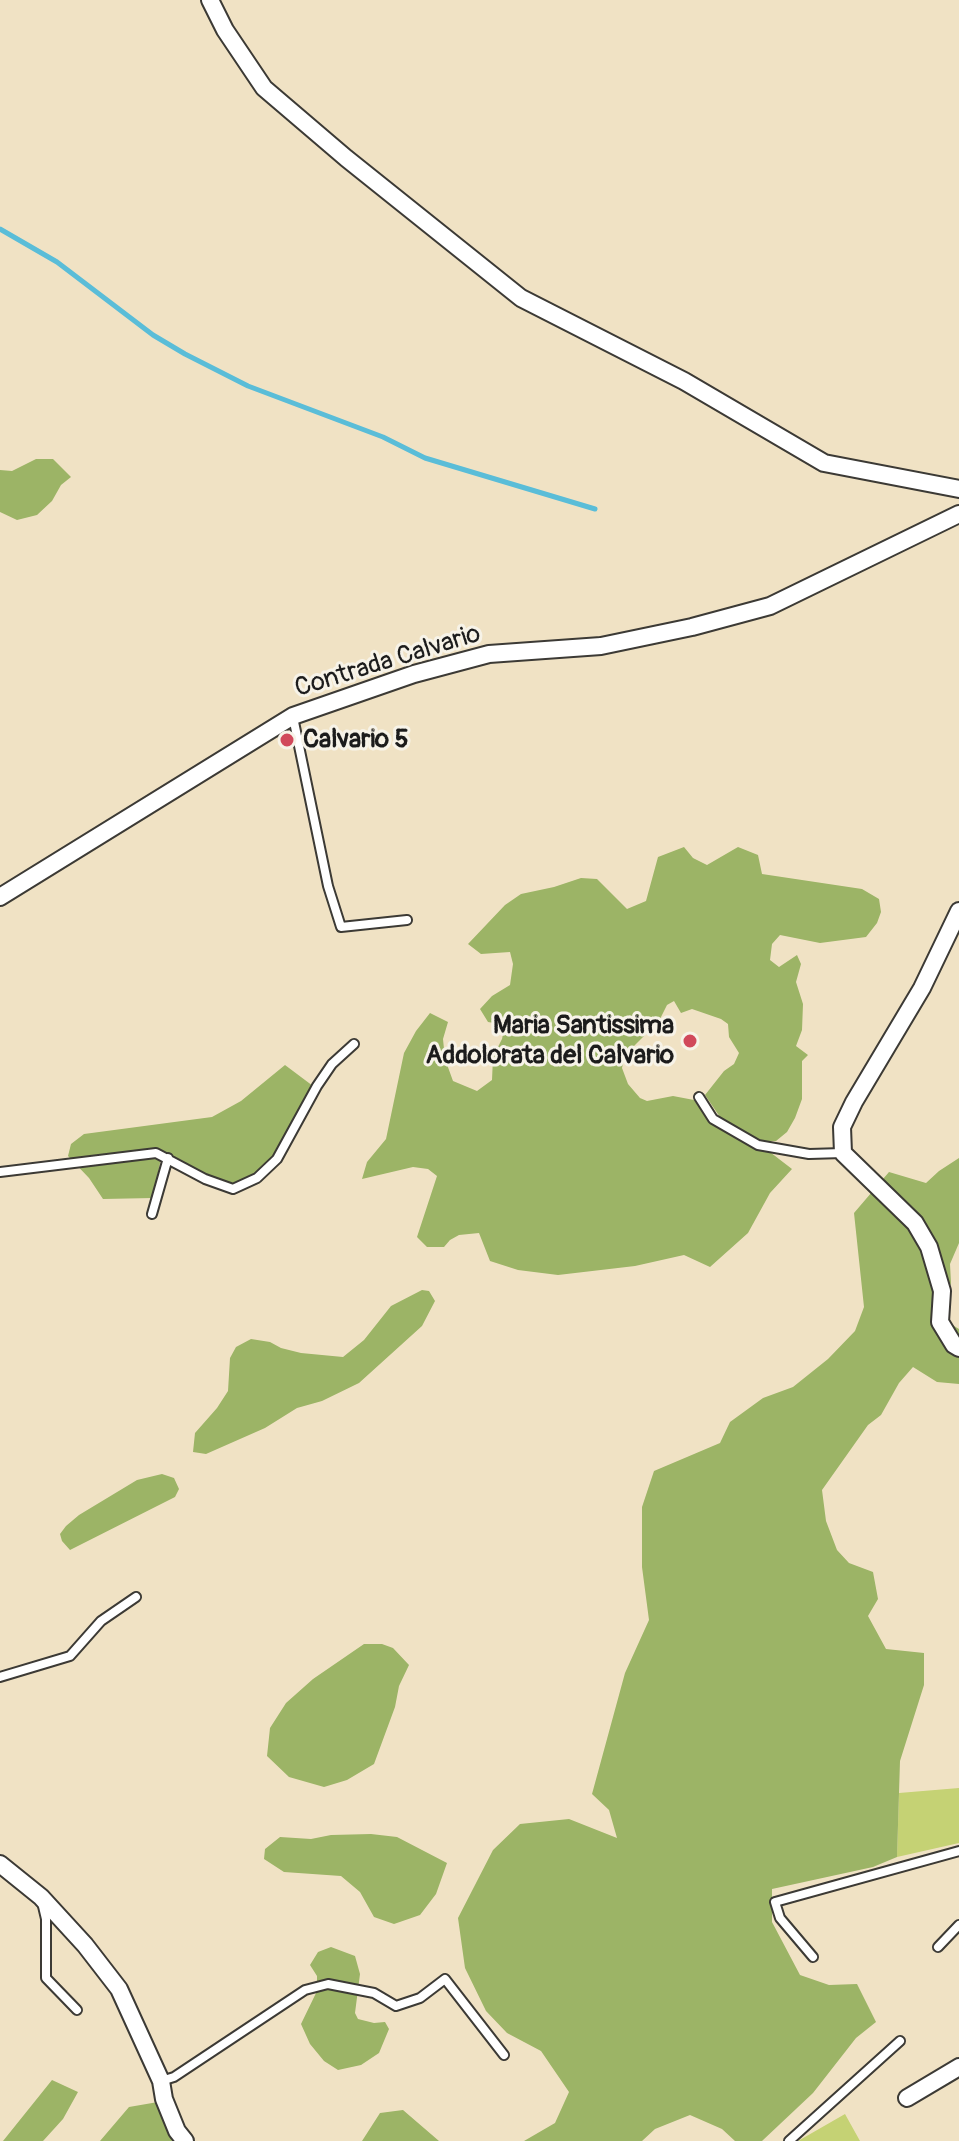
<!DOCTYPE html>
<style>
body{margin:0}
canvas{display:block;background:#f0e2c4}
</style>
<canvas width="959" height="2141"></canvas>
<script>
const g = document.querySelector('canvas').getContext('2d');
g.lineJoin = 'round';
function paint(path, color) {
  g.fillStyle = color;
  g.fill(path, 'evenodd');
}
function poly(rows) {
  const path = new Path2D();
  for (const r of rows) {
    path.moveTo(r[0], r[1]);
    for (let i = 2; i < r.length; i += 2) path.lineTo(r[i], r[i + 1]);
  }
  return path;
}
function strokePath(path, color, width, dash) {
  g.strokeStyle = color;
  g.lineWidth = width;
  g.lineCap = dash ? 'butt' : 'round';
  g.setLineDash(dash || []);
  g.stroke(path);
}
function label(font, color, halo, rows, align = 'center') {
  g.font = font + ' Pangolin,sans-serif';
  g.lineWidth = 6;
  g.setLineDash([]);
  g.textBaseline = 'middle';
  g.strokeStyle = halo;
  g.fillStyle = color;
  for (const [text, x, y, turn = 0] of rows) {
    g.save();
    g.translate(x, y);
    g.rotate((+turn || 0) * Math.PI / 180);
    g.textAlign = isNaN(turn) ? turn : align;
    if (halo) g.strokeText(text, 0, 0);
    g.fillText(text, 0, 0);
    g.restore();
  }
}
const green = poly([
 [959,1788,959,1843,897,1857,899,1793],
 [845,2114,860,2141,798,2141]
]);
const forest = poly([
 [36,459,53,459,71,477,61,485,52,501,37,515,17,520,0,512,0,470,12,471],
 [684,847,693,858,707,865,738,847,758,855,762,874,862,889,879,899,881,912,877,923,866,937,820,943,780,935,772,944,770,960,779,967,797,955,801,964,796,982,803,1004,802,1030,796,1046,808,1055,802,1061,802,1099,795,1118,787,1132,776,1141,758,1141,722,1120,705,1095,724,1071,734,1064,739,1053,729,1037,728,1024,721,1019,692,1009,681,1013,674,1001,667,1005,659,1021,625,1055,622,1068,628,1084,640,1098,647,1101,673,1096,694,1100,712,1124,757,1147,766,1149,792,1169,770,1193,748,1233,710,1267,684,1255,635,1266,558,1275,518,1270,490,1261,479,1233,459,1235,450,1240,444,1247,427,1247,417,1237,437,1176,428,1169,413,1167,362,1179,367,1162,386,1139,404,1053,416,1031,430,1013,448,1022,443,1039,445,1059,453,1081,477,1091,492,1080,493,1057,502,1039,505,1025,488,1022,480,1009,492,996,510,985,513,964,510,952,481,954,468,944,505,905,521,894,554,887,581,878,597,879,627,909,646,901,658,857],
 [285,1065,313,1086,277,1154,255,1177,238,1185,220,1183,162,1153,153,1198,103,1199,89,1178,68,1156,71,1144,84,1134,212,1117,241,1101],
 [959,1158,959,1243,950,1264,951,1283,943,1307,949,1323,959,1329,959,1384,937,1382,913,1367,899,1383,881,1415,868,1425,822,1490,826,1521,837,1550,849,1563,873,1572,878,1599,868,1616,886,1649,924,1653,924,1685,900,1761,897,1857,873,1867,772,1889,772,1922,800,1975,829,1985,857,1984,876,2022,856,2038,813,2093,762,2141,735,2141,722,2129,690,2115,655,2129,642,2141,524,2141,555,2123,569,2092,541,2051,507,2033,486,2011,465,1968,458,1918,493,1850,520,1824,569,1819,617,1838,609,1810,592,1794,625,1673,649,1620,642,1567,642,1507,654,1471,720,1443,730,1422,763,1398,793,1387,828,1359,855,1331,864,1307,854,1213,889,1172,926,1183,939,1171],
 [422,1290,429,1291,435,1301,422,1326,359,1383,322,1401,297,1408,265,1428,206,1454,193,1452,195,1433,217,1408,228,1391,230,1358,236,1347,251,1339,270,1342,281,1348,301,1353,343,1357,364,1340,391,1306],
 [162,1474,174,1478,179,1489,175,1497,70,1550,62,1541,60,1534,66,1526,79,1515,137,1480],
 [364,1644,382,1644,393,1648,409,1665,399,1686,395,1707,374,1764,347,1780,324,1787,289,1777,267,1756,270,1728,286,1703,313,1679],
 [371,1834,397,1837,447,1863,436,1894,420,1915,394,1924,374,1917,360,1892,341,1876,284,1872,264,1859,265,1849,280,1837,311,1839,331,1835],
 [331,1947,355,1956,360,1974,355,2013,358,2019,374,2023,385,2022,389,2029,379,2053,361,2065,338,2070,324,2061,310,2044,301,2024,317,1991,317,1976,310,1965,318,1952],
 [52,2080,78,2092,63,2119,43,2141,3,2141],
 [158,2102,172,2141,100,2141,129,2107],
 [403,2110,439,2141,362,2141,380,2113]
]);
const stream = poly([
 [0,229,57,262,153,335,185,354,248,386,383,437,425,458,595,509]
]);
const service = poly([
 [293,717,328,886,341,927,407,920],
 [699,1097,713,1119,758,1145,809,1154,843,1153],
 [0,1172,156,1153,205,1179,233,1189,257,1178,277,1159,317,1086,332,1064,354,1044],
 [152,1214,168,1158],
 [0,1677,70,1656,101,1621,136,1597],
 [42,1902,46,1919,46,1978,77,2010],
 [938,1947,959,1925],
 [813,1957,780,1918,775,1902,959,1851],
 [161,2081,174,2077,305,1990,328,1984,374,1993,396,2006,420,1998,445,1979,504,2055],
 [789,2141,900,2041]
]);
const minor = poly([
 [210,0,225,30,264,88,346,158,521,298,684,381,824,463,959,489],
 [0,897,293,716,414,674,489,654,601,646,692,627,770,606,959,514],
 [959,911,922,988,854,1102,842,1127,843,1153,915,1223,929,1247,942,1291,940,1322,954,1345,959,1348],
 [0,1864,41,1897,85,1945,119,1989,161,2081,164,2099,177,2131,185,2141],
 [907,2098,959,2067]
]);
const markers = [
 [287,740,8,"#d1495b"],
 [690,1041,8,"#d1495b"]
];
const streetNames = [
 ["Contrada Calvario",388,662,-17]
];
const poiNames = [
 ["Calvario 5",303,740],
 ["Maria Santissima",674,1026,"right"],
 ["Addolorata del Calvario",674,1056,"right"]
];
paint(green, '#c5d274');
paint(forest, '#9cb466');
strokePath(stream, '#5abdd8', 5);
strokePath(service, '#3c3a35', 12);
strokePath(minor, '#3c3a35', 20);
strokePath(service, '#fff', 8);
strokePath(minor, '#fff', 16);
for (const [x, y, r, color] of markers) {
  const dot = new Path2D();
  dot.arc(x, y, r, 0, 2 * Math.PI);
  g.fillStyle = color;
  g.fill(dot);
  strokePath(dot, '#f7f3e8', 3);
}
label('26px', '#1c1c1c', '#f7f3e8', streetNames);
label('bold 26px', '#1c1c1c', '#f7f3e8', poiNames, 'left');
</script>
